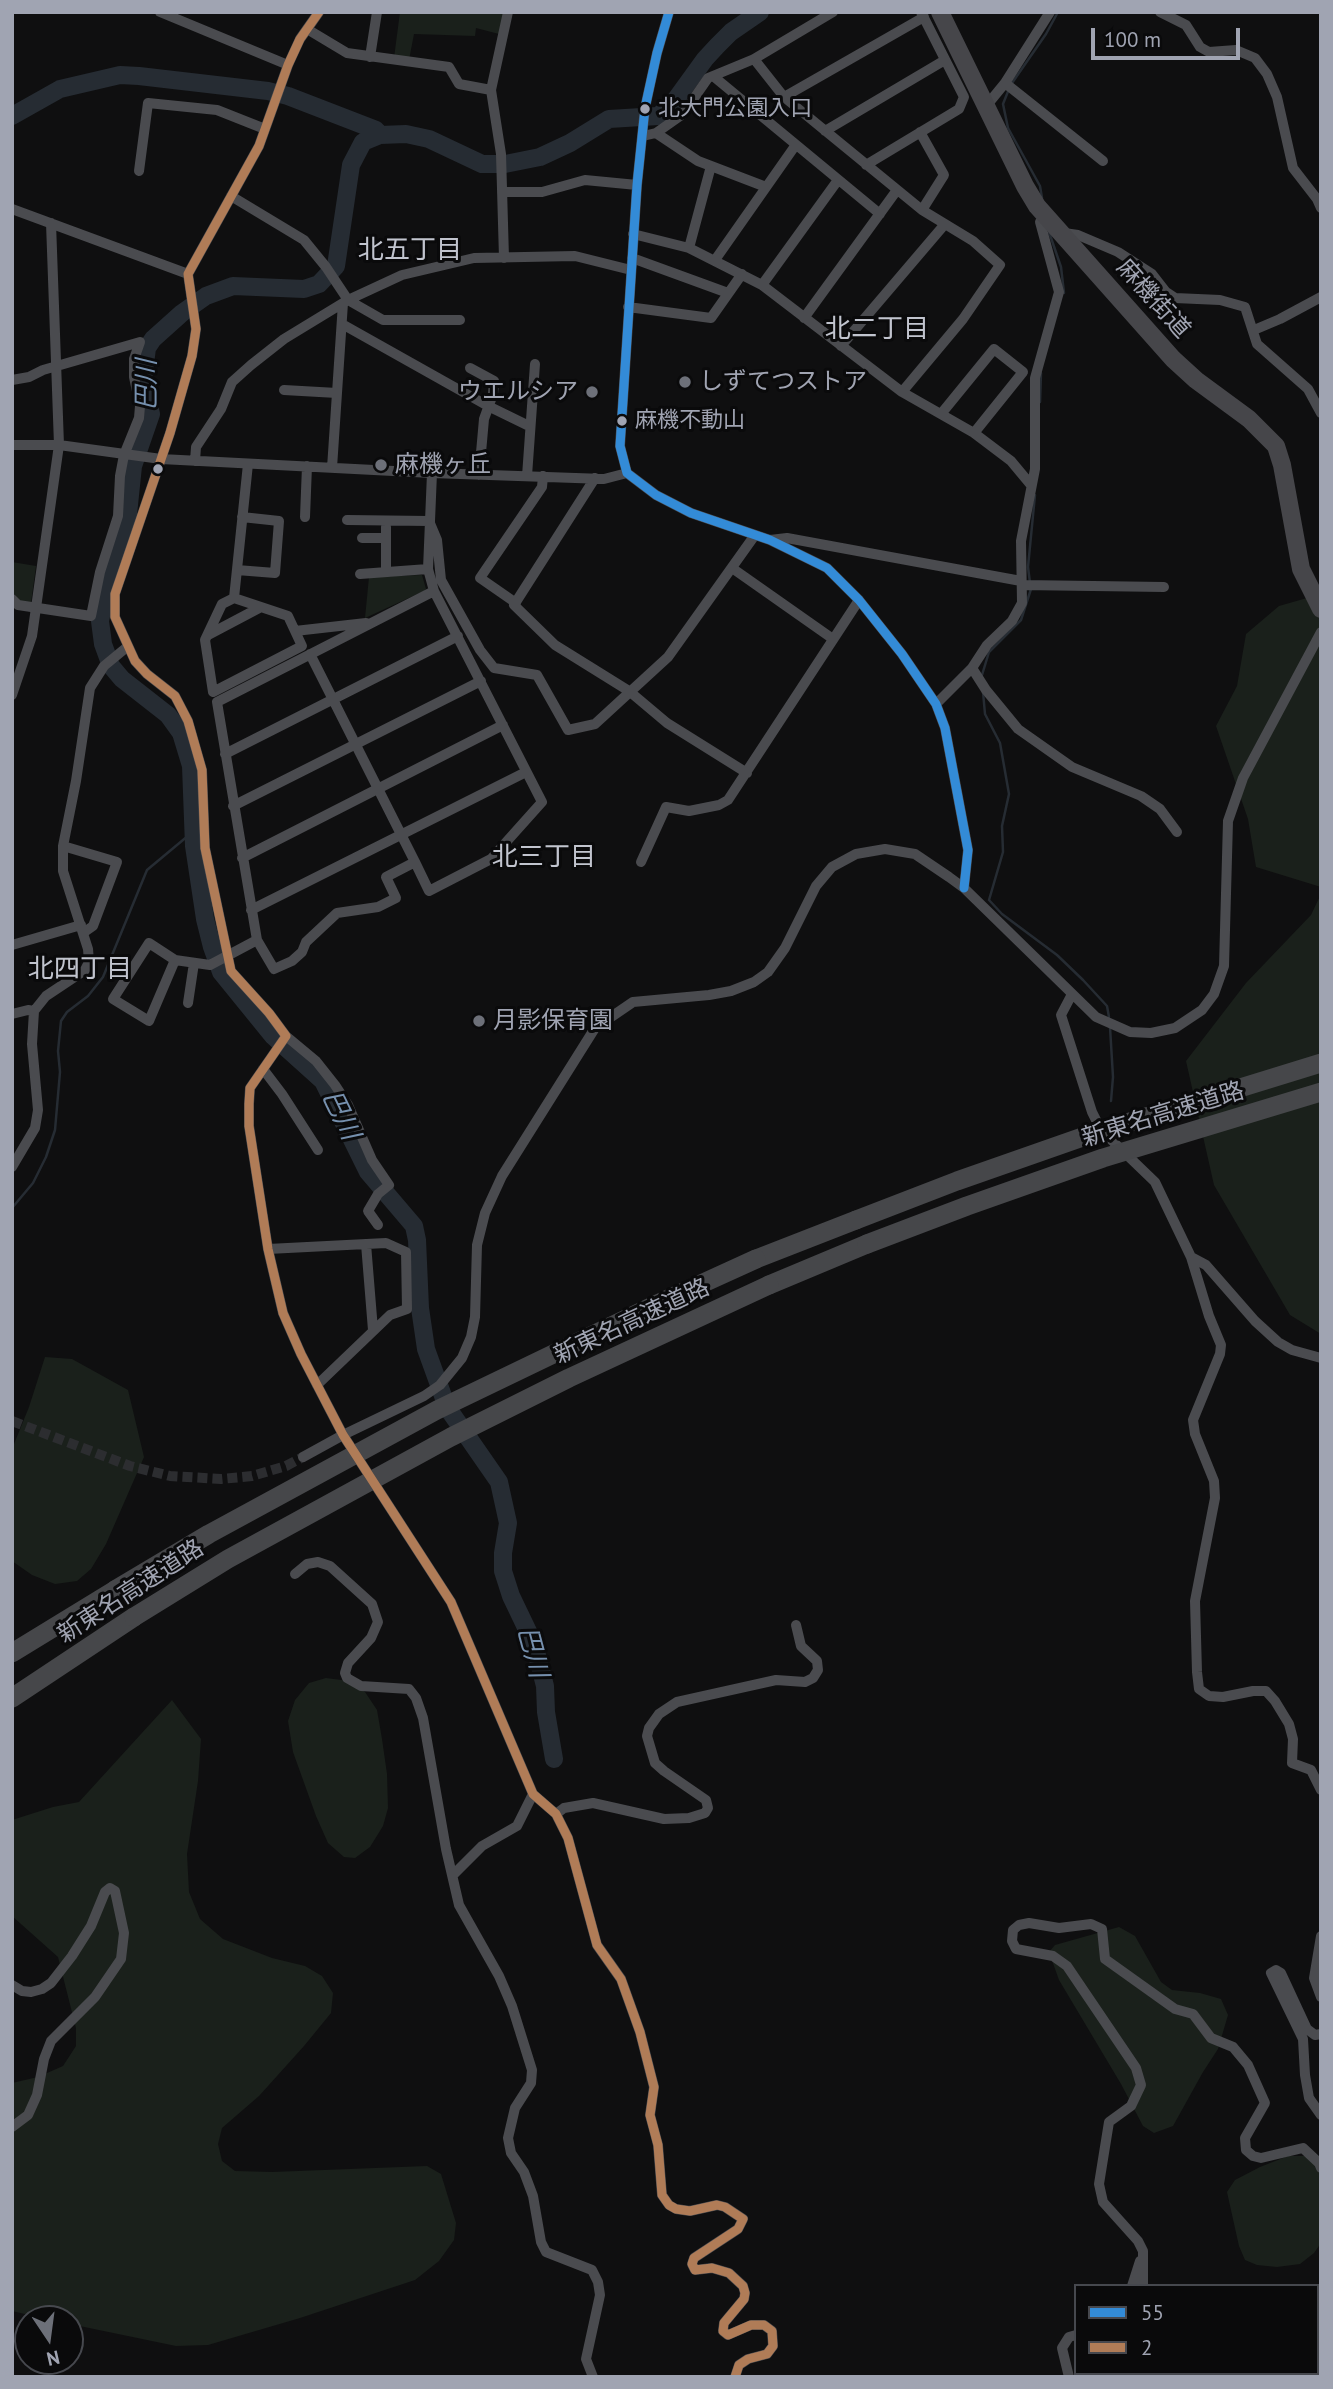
<!DOCTYPE html>
<meta charset="utf-8">
<style>
body{margin:0}
#map{position:relative;width:1333px;height:2389px;overflow:hidden;background:#0f0f10;font-family:"PT Sans",sans-serif}
canvas{display:block}
.frame{position:absolute;inset:0;border:14px solid #a0a4b2;pointer-events:none}
.legend{position:absolute;left:1074px;top:2284px;width:245px;height:91px;box-sizing:border-box;background:#0a0a0b;border:2px solid #46484e;margin:0;padding:9px 12px;list-style:none;font-size:21px;color:#a0a4b2}
.legend li{display:flex;align-items:center;gap:14px;height:35px}
.legend b{width:35px;border:2px solid #46484e}
.north{position:absolute;left:14px;top:2305px;width:70px;height:70px;box-sizing:border-box;background:#0a0a0b;border:2px solid #46484e;border-radius:50%;rotate:167deg;font-size:19px;font-weight:700;line-height:28px;text-align:center;color:#a0a4b2}
.north::after{content:'';display:block;margin:auto;width:24px;height:32px;background:#6d7079;clip-path:polygon(50% 0,100% 100%,50% 72%,0 100%)}
.scale{position:absolute;left:1091px;top:28px;width:149px;height:32px;box-sizing:border-box;border:4px solid #a0a4b2;border-top:0;padding-left:9px;font-size:21px;line-height:24px;white-space:nowrap;color:#a0a4b2;-webkit-text-stroke:5px #0a0a0b;paint-order:stroke}
</style>
<div id="map">
<canvas width="1333" height="2389"></canvas>
<div class="frame"></div>
<ul class="legend">
<li><b style="height:9px;background:#338bd7"></b>55</li>
<li><b style="height:9px;background:#b07c57"></b>2</li>
</ul>
<div class="north">N</div>
<div class="scale">100 m</div>
</div>
<script>
const g = document.querySelector('canvas').getContext('2d');
g.lineJoin = 'round';
function paint(path, color) {
  g.fillStyle = color;
  g.fill(path, 'evenodd');
}
function poly(rows) {
  const path = new Path2D();
  for (const r of rows) {
    path.moveTo(r[0], r[1]);
    for (let i = 2; i < r.length; i += 2) path.lineTo(r[i], r[i + 1]);
  }
  return path;
}
function strokePath(path, color, width, dash) {
  g.strokeStyle = color;
  g.lineWidth = width;
  g.lineCap = dash ? 'butt' : 'round';
  g.setLineDash(dash || []);
  g.stroke(path);
}
function label(font, color, halo, rows, align = 'center') {
  g.font = font + ' "PT Sans","Noto Sans JP",sans-serif';
  g.lineWidth = 6;
  g.setLineDash([]);
  g.textBaseline = 'middle';
  g.strokeStyle = halo;
  g.fillStyle = color;
  for (const [text, x, y, turn = 0] of rows) {
    g.save();
    g.translate(x, y);
    g.rotate((+turn || 0) * Math.PI / 180);
    g.textAlign = isNaN(turn) ? turn : align;
    if (halo) g.strokeText(text, 0, 0);
    g.fillText(text, 0, 0);
    g.restore();
  }
}
const green = poly([
 [400,12,504,12,499,34,476,28,475,36,414,34,409,60,394,58],
 [12,562,36,566,31,603,21,602,12,592],
 [422,575,426,589,424,591,365,618,369,577],
 [1321,594,1321,887,1256,867,1248,819,1216,726,1237,686,1246,634,1279,606],
 [1321,894,1321,1334,1290,1315,1214,1185,1186,1061,1246,983,1311,915],
 [45,1357,72,1359,128,1390,144,1457,106,1544,91,1569,77,1581,55,1584,32,1575,12,1561,12,1449,29,1407],
 [326,1678,349,1681,365,1692,377,1710,382,1739,387,1774,388,1808,383,1826,370,1847,355,1858,344,1857,328,1843,316,1816,293,1752,288,1721,295,1700,309,1683],
 [172,1700,201,1739,198,1781,187,1854,189,1892,200,1919,223,1939,272,1958,305,1966,322,1976,333,1993,331,2013,304,2046,259,2096,222,2128,218,2144,222,2161,235,2171,272,2172,427,2166,441,2174,456,2223,454,2240,439,2261,415,2280,300,2318,208,2345,176,2346,70,2324,70,2319,46,2319,12,2311,12,2083,38,2077,63,2066,76,2046,76,2028,58,1957,12,1916,12,1820,53,1807,79,1802],
 [1119,1927,1135,1936,1161,1982,1172,1990,1200,1993,1221,1999,1228,2015,1218,2049,1203,2072,1173,2126,1154,2133,1143,2126,1121,2084,1059,1980,1049,1952,1055,1945],
 [1288,2156,1321,2156,1321,2243,1314,2253,1300,2264,1277,2267,1257,2265,1245,2260,1239,2246,1227,2192,1235,2180,1260,2167]
]);
const stream = poly([
 [1012,83,1046,34,1058,12],
 [1009,89,1003,104,1008,128,1040,186,1042,198],
 [1049,232,1061,267,1064,293],
 [1040,402,1041,373],
 [1030,583,1028,567,1035,495],
 [982,675,989,652,1021,620,1031,589],
 [983,692,985,714,1000,743,1009,794,1002,826,1003,852,989,900,1002,914,1057,955,1083,980,1107,1006,1109,1017],
 [1110,1027,1113,1077,1111,1101],
 [12,1208,33,1183,46,1157,55,1130,60,1072,58,1051,61,1021,67,1012,88,996,103,977,147,870,195,830]
]);
const river = poly([
 [12,116,60,89,120,75,139,76,268,91,288,96,376,130,380,135],
 [554,1759,546,1712,545,1686,534,1644,511,1596,503,1571,503,1553,508,1523,499,1482,447,1407,426,1349,420,1308,417,1240,414,1226,368,1172,323,1081,273,1036,221,972,212,947,205,919,194,846,191,766,181,733,168,715,122,679,111,666,103,644,100,621,109,575,127,524,133,466,151,414,143,380,147,348,153,339,182,313,206,296,233,286,304,289,319,284,336,266,351,165,363,142,380,135,406,134,429,139,482,164,505,164,540,157,570,143,609,119,658,116,671,106,705,59,717,46,731,32,760,12]
]);
const streetTunnel = poly([
 [12,1421,130,1466,170,1476,221,1479,252,1476,286,1466,303,1457]
]);
const street = poly([
 [160,12,288,65],
 [319,12,300,39,288,65,259,146,188,274,196,329,192,356,170,433,115,594,115,617,135,661,147,674,175,696,188,721,202,770,205,848,231,971,269,1013,286,1036,250,1088,249,1104,249,1126,268,1249,283,1313,301,1354,343,1435,451,1602,533,1794,556,1814,568,1838,597,1945,621,1979,640,2032,654,2087,650,2115,658,2145,662,2195,669,2205,676,2209,690,2211,717,2205,725,2207,743,2219,738,2229,694,2258,692,2264,695,2270,712,2268,729,2273,743,2286,745,2293,744,2299,724,2323,723,2331,728,2335,751,2325,764,2325,772,2331,773,2346,767,2354,748,2359,739,2365,735,2377],
 [669,12,657,53,645,108,637,185,620,446,627,473,656,495,691,513,770,540,827,568,859,600,902,654,936,704,945,728,968,850,964,888],
 [1160,12,1186,25,1200,47,1209,52,1236,50,1255,58,1267,74,1277,97,1293,168,1317,199,1321,208],
 [307,29,347,53,449,67,459,84,491,90],
 [370,57,377,12],
 [754,59,784,97,922,210,973,241,1000,265,963,319,902,392],
 [713,76,880,214],
 [1005,83,1103,161],
 [784,97,924,17],
 [987,105,1005,83,1050,12],
 [825,131,945,60],
 [920,132,944,175,922,210],
 [656,133,698,161,766,187],
 [643,136,656,133,683,114,708,78,754,59,833,12],
 [866,165,959,109,964,97,921,12],
 [139,171,148,103,217,110,265,129],
 [502,192,542,192,585,180,637,185],
 [231,196,304,240,326,267,348,300,383,320,460,320],
 [12,209,188,274],
 [1064,233,1078,235,1118,252,1152,274,1166,292,1175,298,1220,300,1245,307,1257,344,1308,389,1321,413],
 [633,234,689,248,762,285,902,392,974,433,1011,461,1031,485],
 [689,248,711,166],
 [504,258,501,154,491,90,508,12],
 [632,258,728,293],
 [715,260,795,146],
 [762,285,838,180],
 [628,307,711,318,742,274],
 [804,318,897,190],
 [342,324,488,406,529,426],
 [1254,330,1280,319,1321,297],
 [841,346,945,224],
 [470,368,494,381,493,394,484,419,479,475],
 [12,380,29,377,43,370,140,342,134,359,134,377,140,406,139,418,124,455,120,476,118,516,100,572,91,616,18,605,12,599],
 [284,390,337,393],
 [941,414,994,349,1023,372,974,433],
 [12,445,59,445,161,459,432,473,604,479,627,473],
 [195,461,196,447,221,409,232,382,251,365,284,339,348,300,402,275,474,258,575,256,631,270],
 [332,468,343,303],
 [432,473,428,569,434,591],
 [527,476,535,364],
 [595,478,514,605,555,645,629,691,667,723,747,773],
 [305,517,307,466],
 [347,520,429,521,437,540,441,580,480,650,494,668,537,675,568,730,595,724,668,657,755,535],
 [362,538,386,538],
 [770,540,787,538,1021,581],
 [732,568,833,639],
 [237,570,275,573,279,521,242,517],
 [386,572,386,527],
 [360,574,428,569],
 [1022,585,1164,587],
 [434,591,542,802,491,859,429,891,415,862,386,877,396,898,378,907,337,913,306,942,302,952,292,961,274,969,257,940,217,702,434,591],
 [234,598,288,616,302,646,213,692,205,640,222,604,234,598],
 [234,598,248,464],
 [516,603,480,578,542,487,543,476],
 [295,631,366,623],
 [208,635,261,607],
 [310,654,415,862],
 [972,668,986,690,1018,729,1072,767,1141,796,1160,809,1177,832],
 [12,695,32,636,59,445,51,223],
 [936,704,972,668,987,645,1012,621,1022,603,1021,541,1035,469,1035,378,1059,292,1040,222],
 [225,754,458,636],
 [233,806,481,681],
 [63,846,117,862,93,926,83,933],
 [242,858,503,725],
 [641,862,666,807,689,811,719,805,728,800,859,600],
 [251,910,526,772],
 [12,945,81,925],
 [175,960,149,1021,113,999,149,943,175,960,210,965,257,940],
 [1071,996,1061,1015,1092,1112,1101,1130,1155,1182,1191,1257,1209,1316,1221,1345,1220,1354,1193,1420,1195,1434,1214,1481,1215,1498,1195,1601,1197,1672,1199,1689,1209,1696,1223,1697,1253,1691,1266,1691,1275,1701,1289,1724,1293,1739,1292,1763,1311,1770,1321,1790],
 [188,1003,194,963],
 [12,1014,28,1010,34,1011],
 [286,1036,316,1061,335,1085,348,1105,372,1160,389,1185,378,1194,368,1211,378,1225],
 [263,1069,282,1094,318,1150],
 [12,1167,35,1128,38,1110,32,1044,34,1011,46,996,85,970,89,962,88,949,63,871,63,846,76,781,90,688,104,666,127,647],
 [366,1244,373,1330],
 [268,1249,386,1243,406,1252,407,1309,390,1315,317,1385],
 [1191,1257,1206,1265,1255,1321,1278,1342,1292,1350,1321,1358],
 [303,1457,343,1435,424,1396,440,1385,462,1358,471,1337,475,1317,477,1245,485,1213,502,1176,595,1028,633,1002,709,995,731,991,754,982,768,972,785,948,816,886,832,867,856,854,885,849,915,854,949,877,964,888,1096,1017,1130,1032,1151,1033,1175,1028,1202,1010,1214,994,1224,966,1228,821,1243,778,1321,632],
 [295,1574,307,1564,318,1562,330,1566,372,1604,378,1622,371,1638,348,1663,345,1673,347,1678,361,1686,409,1689,416,1698,423,1718,446,1849,459,1905,499,1976,512,2006,532,2070,531,2083,515,2108,508,2138,511,2153,524,2172,533,2196,541,2242,546,2252,592,2270,598,2282,600,2295,586,2359,593,2377],
 [556,1814,564,1808,593,1803,664,1819,689,1818,705,1813,708,1808,706,1800,664,1771,655,1763,647,1736,649,1728,659,1714,677,1702,776,1680,805,1682,813,1678,818,1670,817,1661,801,1646,796,1625],
 [453,1875,482,1846,517,1826,533,1794],
 [1321,1936,1314,1978,1321,1997],
 [12,1985,22,1991,31,1992,42,1989,51,1983,72,1956,91,1926,105,1892,110,1888,115,1891,124,1933,121,1959,95,1997,51,2041,44,2059,37,2095,28,2115,12,2127],
 [1321,2034,1315,2035,1307,2029,1281,1973,1276,1970,1271,1973,1303,2039,1305,2075,1309,2098,1321,2115],
 [1132,2286,1140,2261],
 [1143,2286,1143,2251,1138,2241,1103,2202,1099,2184,1109,2122,1131,2106,1141,2085,1136,2068,1067,1966,1053,1956,1016,1949,1012,1941,1013,1930,1019,1925,1029,1923,1059,1928,1091,1924,1102,1929,1105,1959,1175,2009,1193,2014,1211,2038,1233,2047,1248,2065,1265,2103,1245,2138,1246,2150,1253,2156,1261,2158,1303,2148,1319,2163,1321,2168],
 [1149,2373,1150,2377],
 [1069,2377,1062,2348,1069,2337,1076,2335]
]);
const primary = poly([
 [940,12,1025,186,1037,206,1173,359,1196,380,1249,419,1276,446,1282,465,1301,569,1321,609]
]);
const highway = poly([
 [756,1259,856,1220],
 [769,1285,867,1244],
 [12,1653,115,1590],
 [12,1698,134,1617]
]);
const highwayBridge = poly([
 [856,1220,957,1181,1094,1133,1321,1063],
 [867,1244,967,1206,1103,1158,1321,1092],
 [115,1590,209,1534,437,1410,655,1305,756,1259],
 [134,1617,228,1559,451,1437,569,1378,769,1285]
]);
const bus1 = poly([
 [669,12,657,53,645,108,637,185,620,446,627,473,656,495,691,513,770,540,827,568,859,600,902,654,936,704,945,728,968,850,964,888]
]);
const bus2 = poly([
 [319,12,300,39,288,65,259,146,188,274,196,329,192,356,170,433,115,594,115,617,135,661,147,674,175,696,188,721,202,770,205,848,231,971,269,1013,286,1036,250,1088,249,1104,249,1126,268,1249,283,1313,301,1354,343,1435,451,1602,533,1794,556,1814,568,1838,597,1945,621,1979,640,2032,654,2087,650,2115,658,2145,662,2195,669,2205,676,2209,690,2211,717,2205,725,2207,743,2219,738,2229,694,2258,692,2264,695,2270,712,2268,729,2273,743,2286,745,2293,744,2299,724,2323,723,2331,728,2335,751,2325,764,2325,772,2331,773,2346,767,2354,748,2359,739,2365,735,2377]
]);
const markers = [
 [645,109,6,"#a0a4b2"],
 [685,382,7,"#6d7079"],
 [592,392,7,"#6d7079"],
 [622,421,6,"#a0a4b2"],
 [381,465,7,"#6d7079"],
 [158,469,6,"#a0a4b2"],
 [479,1021,7,"#6d7079"]
];
const busNames = [
 ["北大門公園入口",658,109],
 ["麻機不動山",635,421]
];
const streetNames = [
 ["麻機街道",1153,299,48],
 ["新東名高速道路",1163,1115,-17],
 ["新東名高速道路",632,1322,-25],
 ["新東名高速道路",131,1592,-33]
];
const poiNames = [
 ["しずてつストア",699,382],
 ["ウエルシア",578,392,"right"],
 ["麻機ヶ丘",395,465],
 ["月影保育園",493,1021]
];
const neighbourhoodNames = [
 ["北五丁目",410,251],
 ["北二丁目",877,330],
 ["北三丁目",544,858],
 ["北四丁目",80,970]
];
const waterNames = [
 ["巴川",148,385,-90],
 ["巴川",340,1115,64],
 ["巴川",532,1652,75]
];
paint(green, '#1a201b');
strokePath(stream, '#262c33', 2.5);
strokePath(river, '#262c33', 18);
strokePath(streetTunnel, '#2c2d30', 10, [10, 5]);
strokePath(street, '#4a4b4f', 10);
strokePath(primary, '#46464a', 18);
strokePath(highway, '#46474a', 19);
strokePath(highwayBridge, '#46474a', 19);
strokePath(bus1, '#338bd7', 9);
strokePath(bus2, '#b07c57', 9);
for (const [x, y, r, color] of markers) {
  const dot = new Path2D();
  dot.arc(x, y, r, 0, 2 * Math.PI);
  g.fillStyle = color;
  g.fill(dot);
  strokePath(dot, '#0a0a0b', 2.5);
}
label('22px', '#a0a4b2', '#0a0a0b', busNames, 'left');
label('24px', '#a0a4b2', '#0a0a0b', streetNames);
label('24px', '#a0a4b2', '#0a0a0b', poiNames, 'left');
label('26px', '#c1c4ce', '#0a0a0b', neighbourhoodNames);
label('italic 26px', '#7690ae', '#0a0a0b', waterNames);
</script>
